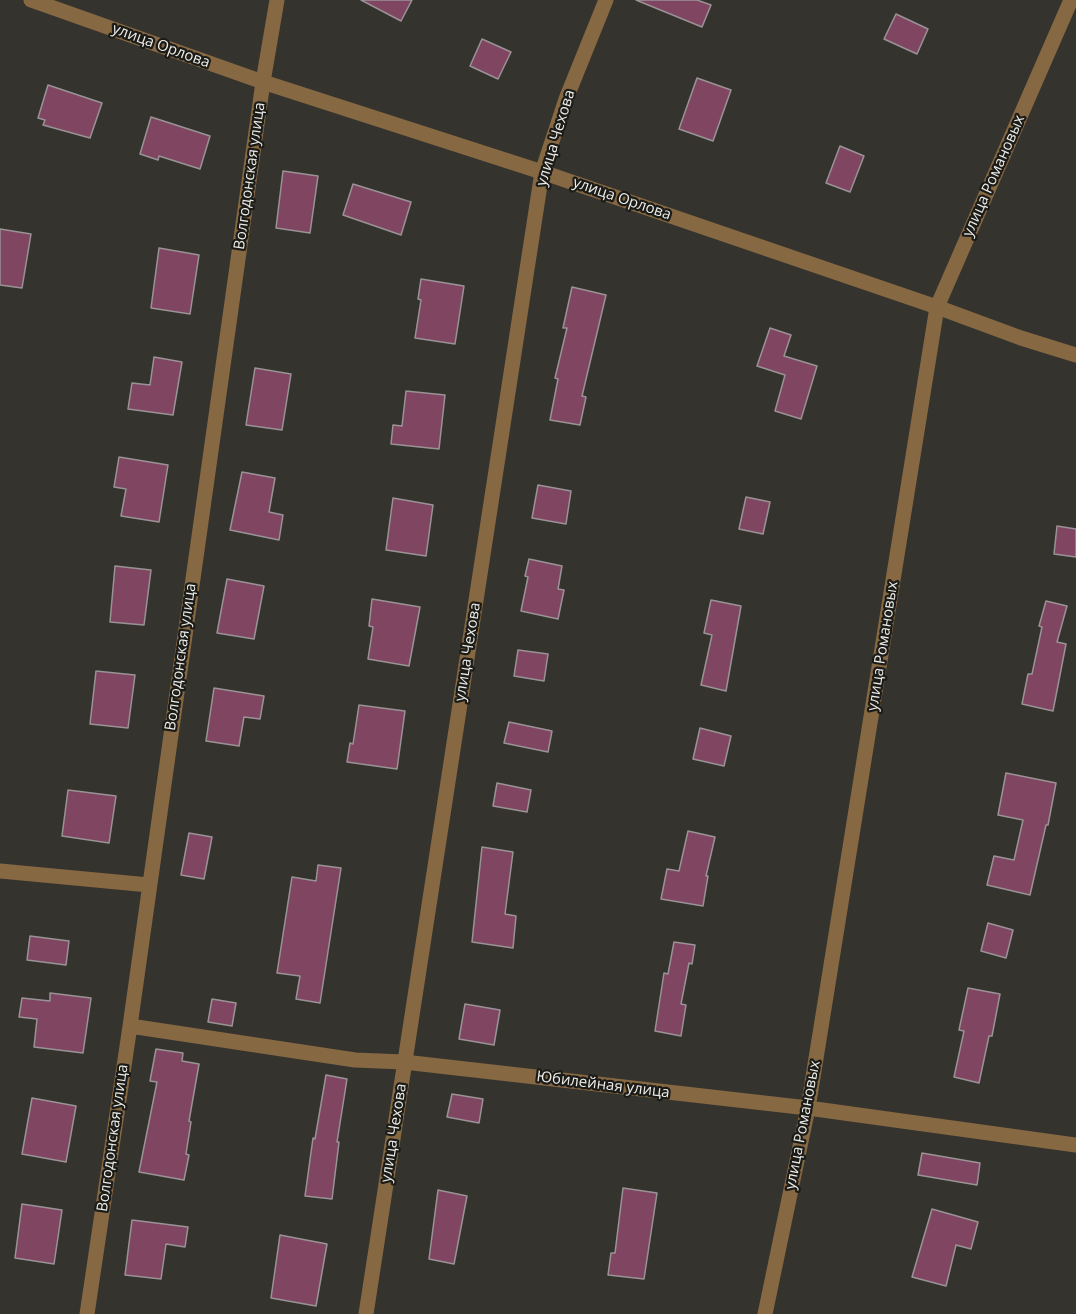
<!DOCTYPE html>
<meta charset="utf-8">
<style>
body{margin:0}
canvas{display:block;background:#35332e}
</style>
<canvas width="1076" height="1314"></canvas>
<script>
const g = document.querySelector('canvas').getContext('2d');
g.lineJoin = 'round';
function paint(path, color) {
  g.fillStyle = color;
  g.fill(path, 'evenodd');
}
function poly(rows) {
  const path = new Path2D();
  for (const r of rows) {
    path.moveTo(r[0], r[1]);
    for (let i = 2; i < r.length; i += 2) path.lineTo(r[i], r[i + 1]);
  }
  return path;
}
function strokePath(path, color, width, dash) {
  g.strokeStyle = color;
  g.lineWidth = width;
  g.lineCap = dash ? 'butt' : 'round';
  g.setLineDash(dash || []);
  g.stroke(path);
}
function label(font, color, halo, rows, align = 'center') {
  g.font = font + ' "Open Sans",sans-serif';
  g.lineWidth = 4.5;
  g.setLineDash([]);
  g.textBaseline = 'middle';
  g.strokeStyle = halo;
  g.fillStyle = color;
  for (const [text, x, y, turn = 0] of rows) {
    g.save();
    g.translate(x, y);
    g.rotate((+turn || 0) * Math.PI / 180);
    g.textAlign = isNaN(turn) ? turn : align;
    if (halo) g.strokeText(text, 0, 0);
    g.fillText(text, 0, 0);
    g.restore();
  }
}
const building = poly([
 [361,0,412,0,401,21,361,0],
 [636,0,697,0,711,5,702,27,636,0],
 [896,14,928,29,917,54,884,39,896,14],
 [482,39,511,52,498,79,470,66,482,39],
 [697,78,731,90,713,141,679,129,697,78],
 [48,85,102,103,90,138,43,125,45,120,38,118,48,85],
 [151,117,210,136,200,169,159,156,158,160,140,154,151,117],
 [840,146,864,156,850,192,826,183,840,146],
 [283,171,318,176,310,233,276,228,283,171],
 [353,184,411,202,401,235,343,215,353,184],
 [0,229,31,234,22,288,0,285,0,229],
 [159,248,199,255,190,314,151,308,159,248],
 [421,279,464,286,455,344,415,338,421,300,418,299,421,279],
 [572,287,606,295,582,396,586,397,580,425,550,420,558,379,555,378,567,328,563,328,572,287],
 [770,328,791,335,784,356,817,366,801,419,775,411,785,375,757,366,770,328],
 [154,357,182,362,173,415,128,409,132,383,150,385,154,357],
 [255,368,291,374,282,430,246,425,255,368],
 [406,391,445,395,439,449,391,444,393,425,402,426,406,391],
 [119,457,168,465,159,522,121,516,126,489,114,487,119,457],
 [242,472,275,478,269,512,283,515,279,540,230,530,242,472],
 [538,485,571,491,566,524,532,518,538,485],
 [746,497,770,502,763,534,739,529,746,497],
 [393,498,433,505,426,556,386,550,393,498],
 [1057,526,1076,529,1076,557,1054,554,1057,526],
 [529,559,562,566,558,589,564,590,558,619,521,611,528,577,525,576,529,559],
 [115,566,151,570,144,625,110,622,115,566],
 [227,579,264,586,254,639,217,633,227,579],
 [372,599,420,607,409,666,368,659,373,627,369,626,372,599],
 [711,600,741,606,726,691,701,685,712,635,704,633,711,600],
 [1046,601,1067,606,1057,642,1066,644,1053,711,1022,704,1028,674,1032,674,1042,627,1039,626,1046,601],
 [518,650,548,654,544,681,514,676,518,650],
 [96,671,135,675,128,728,90,724,96,671],
 [214,688,264,696,260,719,244,717,239,746,206,741,214,688],
 [359,705,405,711,397,769,347,762,350,743,353,744,359,705],
 [509,722,552,731,548,752,504,743,509,722],
 [700,728,731,736,724,766,693,759,700,728],
 [1006,773,1056,783,1048,825,1046,825,1030,895,987,885,994,856,1014,860,1023,820,998,815,1006,773],
 [497,783,531,790,527,812,493,806,497,783],
 [68,790,116,796,109,843,62,836,68,790],
 [688,831,715,837,706,876,708,876,703,906,661,899,667,869,679,871,688,831],
 [189,833,212,837,204,879,181,875,189,833],
 [482,847,513,852,505,914,516,916,513,948,472,942,482,847],
 [318,865,341,868,320,1003,296,999,300,976,277,973,292,877,316,881,318,865],
 [988,923,1013,930,1006,958,981,951,988,923],
 [30,936,69,941,66,965,27,960,30,936],
 [674,942,695,945,692,964,689,963,681,1004,686,1005,681,1036,655,1031,664,973,668,974,674,942],
 [968,988,1000,994,992,1036,989,1036,979,1083,954,1077,964,1031,959,1030,968,988],
 [50,993,91,998,83,1053,34,1047,37,1019,19,1017,22,998,50,1001,50,993],
 [212,999,236,1003,232,1026,208,1022,212,999],
 [465,1004,500,1010,494,1045,459,1039,465,1004],
 [156,1049,183,1053,182,1061,199,1064,189,1121,191,1122,186,1154,189,1155,184,1180,139,1172,157,1082,150,1081,156,1049],
 [326,1075,347,1079,337,1142,339,1142,332,1199,305,1196,313,1138,315,1139,326,1075],
 [452,1094,483,1099,479,1123,447,1117,452,1094],
 [32,1098,76,1106,66,1162,22,1154,32,1098],
 [922,1153,980,1163,977,1185,918,1175,922,1153],
 [623,1188,657,1193,644,1279,608,1275,611,1253,615,1253,623,1188],
 [438,1190,467,1196,454,1264,429,1259,438,1190],
 [22,1204,62,1210,54,1264,15,1258,22,1204],
 [932,1209,978,1222,971,1249,956,1245,946,1286,912,1277,932,1209],
 [132,1220,188,1227,185,1247,166,1244,161,1279,125,1275,132,1220],
 [280,1235,327,1244,316,1306,271,1298,280,1235]
]);
const minor = poly([
 [31,0,263,82,542,172,937,307,1021,338,1076,355],
 [0,871,149,885],
 [130,1026,355,1060,404,1062,808,1108,1076,1145],
 [87,1314,130,1026,263,82,277,0],
 [366,1314,542,172,566,99,606,0],
 [765,1314,808,1108,937,307,1071,0]
]);
const streetNames = [
 ["улица Орлова",161,46,20],
 ["улица Чехова",556,138,-73],
 ["Волгодонская улица",250,176,-82],
 ["улица Романовых",994,176,-66],
 ["улица Орлова",622,199,19],
 ["улица Романовых",883,646,-81],
 ["улица Чехова",468,652,-81],
 ["Волгодонская улица",181,657,-82],
 ["Юбилейная улица",603,1085,7],
 ["улица Романовых",803,1125,-79],
 ["улица Чехова",394,1133,-81],
 ["Волгодонская улица",113,1138,-82]
];
paint(building, '#7f4561');
strokePath(building, '#9a9396', 1.5);
strokePath(minor, '#866842', 15);
label('15px', '#edece8', '#1b1b18', streetNames);
</script>
